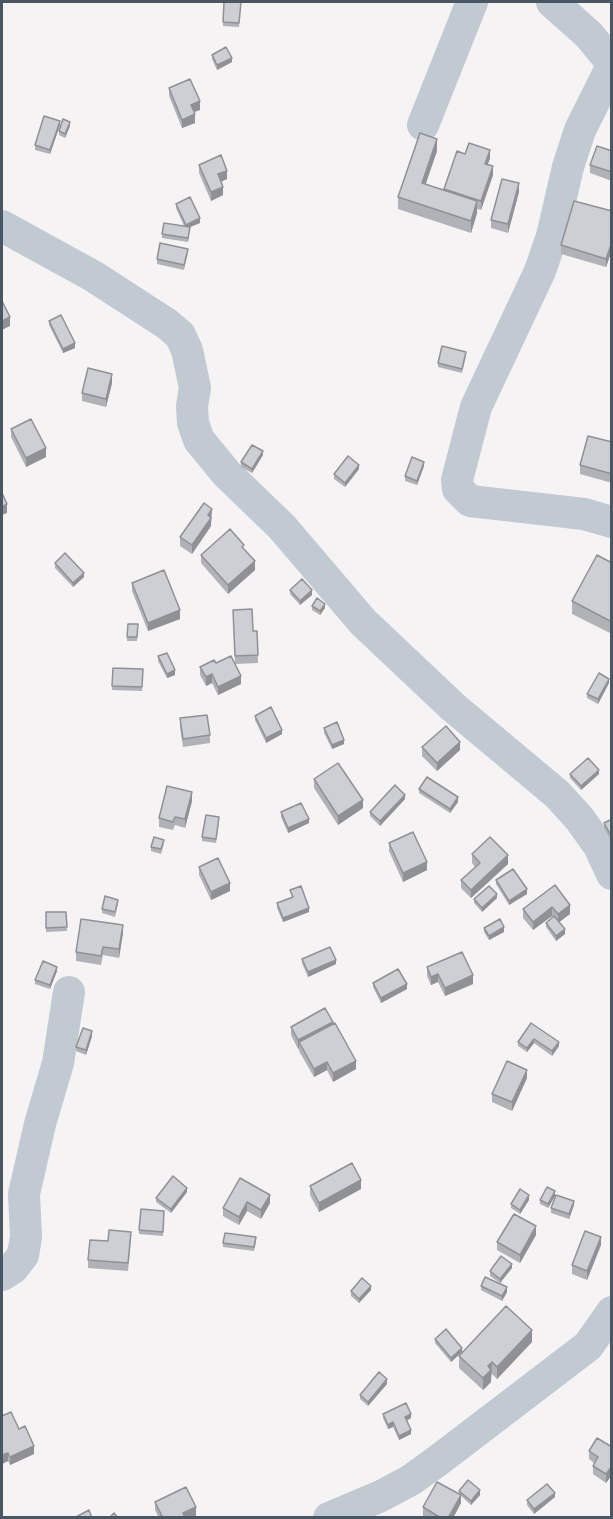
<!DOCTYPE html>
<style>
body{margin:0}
#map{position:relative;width:613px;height:1519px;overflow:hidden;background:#f5f3f3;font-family:"PT Sans Narrow",sans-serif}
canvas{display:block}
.frame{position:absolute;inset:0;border:3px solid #4a5661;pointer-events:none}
</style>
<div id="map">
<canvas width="613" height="1519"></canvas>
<div class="frame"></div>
</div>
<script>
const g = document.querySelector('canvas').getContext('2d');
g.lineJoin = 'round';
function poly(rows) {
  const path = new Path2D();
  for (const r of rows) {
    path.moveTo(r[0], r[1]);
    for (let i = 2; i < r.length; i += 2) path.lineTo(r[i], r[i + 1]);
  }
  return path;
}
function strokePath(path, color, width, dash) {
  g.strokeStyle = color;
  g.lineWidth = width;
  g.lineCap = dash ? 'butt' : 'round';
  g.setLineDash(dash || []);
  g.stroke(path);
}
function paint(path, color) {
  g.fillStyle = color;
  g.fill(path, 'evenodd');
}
const minor = poly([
 [552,2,589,35,612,63],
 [612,66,580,130,568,167,552,236,540,271,476,407,457,480,458,489,470,501,584,514,612,522],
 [423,125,472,2],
 [2,226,93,276,167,324,180,335,187,350,195,388,192,406,193,423,199,440,227,474,282,527,363,622,453,707,557,794,579,818,599,846,612,874],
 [2,1275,13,1268,23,1255,26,1237,24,1194,40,1124,58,1063,69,992],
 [329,1518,381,1496,411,1480,440,1459,588,1346,612,1312]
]);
const wall = poly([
 [224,2,241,2,239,27,223,26],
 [212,55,232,62,217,70,212,59],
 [169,88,200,110,194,112,195,123,182,128,169,96],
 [60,125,50,154,35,150,35,145],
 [70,126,65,138,59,135,59,131],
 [437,151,425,184,444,191,465,154,490,158,488,164,493,175,481,210,477,209,477,213,471,233,398,209,398,197],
 [612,151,612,181,590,173,590,165],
 [199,165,227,179,221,182,223,195,211,201,199,173],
 [519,192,508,233,491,228,491,220],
 [176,204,200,223,190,227,188,242,162,238,162,234,184,226,176,208],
 [612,211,612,250,606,267,561,254,561,245],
 [188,253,184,270,157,264,157,259],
 [49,321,75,348,63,353,49,325],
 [466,356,462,373,438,367,438,363],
 [112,383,106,407,82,401,82,393],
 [11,429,46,457,26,467,11,437],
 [612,442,612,483,580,474,580,465],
 [263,455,252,473,241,467,241,462],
 [424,466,417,485,405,481,405,476],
 [359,469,345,487,334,479,334,474],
 [212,517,211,519,211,526,192,554,180,546,180,537],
 [201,555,255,570,228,594,201,563],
 [55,563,84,577,73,587,55,568],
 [612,563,612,634,572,614,572,601],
 [132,583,180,619,148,631,132,591],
 [290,590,312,595,300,605,290,594],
 [312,606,325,608,320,615,312,610],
 [233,610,253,631,257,631,258,663,235,664],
 [138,624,137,641,127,641,127,637],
 [158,656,175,675,167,678,158,661],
 [216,663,241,684,218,695,212,683,206,686,200,675,200,667],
 [113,668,143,669,142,691,112,690],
 [609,683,598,704,587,698,587,694],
 [255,716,282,734,266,743,255,720],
 [180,718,210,735,210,743,183,747,180,727],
 [324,728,344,744,332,749,324,733],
 [422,747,460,750,437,771,422,756],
 [570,774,599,774,581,790,570,778],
 [314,779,363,808,338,825,314,788],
 [419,789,458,802,450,813,419,793],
 [405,799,380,826,370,816,370,812],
 [192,801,185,828,175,825,173,830,159,827,159,818],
 [281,812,309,823,288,833,281,817],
 [612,819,612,838,610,839,604,828,604,823],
 [219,821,216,843,202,841,202,837],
 [389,843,427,870,403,882,389,851],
 [164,844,161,854,151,851,151,847],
 [472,854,508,864,471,898,461,888,461,880,475,867,472,863],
 [199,867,230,891,211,900,199,875],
 [496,880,527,894,509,905,496,884],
 [555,885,570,914,559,922,565,934,556,941,546,927,546,923,553,917,552,916,533,930,523,918,523,909],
 [290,890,309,912,283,922,277,908,277,903,292,898],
 [497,898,482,912,474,903,474,899],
 [118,904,115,917,102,913,102,909],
 [46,912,66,912,67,931,46,932],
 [484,928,504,932,489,940,484,932],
 [123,933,119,958,103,955,101,965,76,961,76,952],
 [302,959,336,964,308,977,302,963],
 [427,967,473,984,445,996,438,982,431,985,427,976],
 [57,971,50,989,35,984,35,980],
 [373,983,407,989,381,1003,373,987],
 [531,1023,559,1046,552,1056,534,1043,527,1052,518,1046,518,1042],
 [333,1024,356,1069,333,1082,327,1070,314,1077,299,1051,299,1048,298,1049,291,1035,291,1027],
 [92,1036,86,1055,76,1051,76,1047],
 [527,1078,512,1111,492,1102,492,1094],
 [240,1178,270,1203,261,1219,247,1211,239,1225,223,1216,223,1208],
 [310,1186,361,1189,319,1212,310,1195],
 [187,1192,171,1213,156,1202,156,1198],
 [555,1196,548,1208,540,1204,540,1200],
 [529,1200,520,1214,511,1208,511,1204],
 [574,1205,569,1219,551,1213,551,1208],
 [164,1215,163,1236,139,1234,139,1230],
 [536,1235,520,1263,497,1250,497,1242],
 [131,1240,128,1271,88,1268,88,1260,108,1241],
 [256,1242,254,1251,223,1247,223,1243],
 [601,1245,587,1280,572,1274,572,1265],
 [512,1268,500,1283,490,1276,490,1271],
 [481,1286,507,1292,502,1301,481,1290],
 [371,1290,359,1303,351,1296,351,1291],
 [435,1339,462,1352,451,1362,435,1343],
 [532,1342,497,1379,492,1374,491,1375,491,1382,483,1390,459,1368,459,1356],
 [387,1384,368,1406,360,1399,360,1395],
 [383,1414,411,1418,407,1421,411,1434,399,1440,393,1427,388,1429,383,1418],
 [19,1429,34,1454,10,1465,8,1461,2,1464],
 [612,1447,612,1475,606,1483,593,1474,593,1466,594,1463,589,1459,589,1451],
 [459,1491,480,1495,471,1505,461,1496,461,1503,453,1518,426,1518,423,1516,423,1507,459,1494],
 [555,1497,534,1514,527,1505,527,1500],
 [155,1502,196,1516,192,1518,159,1518,155,1510]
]);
const shadedWall = poly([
 [232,58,232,62,217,70,217,65],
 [200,101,200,110,191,113,191,105],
 [195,114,195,123,182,128,182,120],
 [60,121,60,125,50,154,50,150],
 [70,122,70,126,65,138,65,134],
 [437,139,437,151,422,195,422,183],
 [490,150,490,158,485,172,485,164],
 [493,166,493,175,481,210,481,201],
 [227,171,227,179,218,183,218,174],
 [519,183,519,192,508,233,508,224],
 [223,187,223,195,211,201,211,192],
 [477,201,477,213,471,233,471,221],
 [200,218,200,223,190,227,188,242,186,225],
 [612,242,612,250,606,267,606,259],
 [10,317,10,326,2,330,2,321],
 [75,343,75,348,63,353,63,349],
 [112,374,112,383,106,407,106,399],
 [46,448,46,457,26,467,26,458],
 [263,451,263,455,252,473,252,469],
 [424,462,424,466,417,485,417,481],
 [359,465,359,469,345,487,345,483],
 [7,504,7,513,2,515,2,507],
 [212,509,211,526,192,554,192,545],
 [255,561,255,570,228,594,228,585],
 [84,573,84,577,73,587,73,583],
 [312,590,312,595,300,605,300,601],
 [325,604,325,608,320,615,320,611],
 [180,610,180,619,148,631,148,623],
 [175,670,175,675,167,678,167,674],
 [212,674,212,683,206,686,206,677],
 [241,676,241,684,218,695,218,687],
 [609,679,609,683,598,704,598,699],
 [282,730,282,734,266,743,266,738],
 [344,740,344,744,332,749,332,745],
 [460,742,460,750,437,771,437,763],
 [599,770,599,774,581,790,581,786],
 [192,792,192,801,185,828,185,819],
 [405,795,405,799,380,826,380,821],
 [458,797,458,802,450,813,450,809],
 [363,800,363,808,338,825,338,816],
 [309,819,309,823,288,833,288,828],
 [508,855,508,864,471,898,471,890],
 [427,862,427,870,403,882,403,873],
 [230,883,230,891,211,900,211,892],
 [527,889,527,894,509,905,509,901],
 [497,894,497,898,482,912,482,908],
 [570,905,570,914,558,923,558,914],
 [552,907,552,916,533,930,533,922],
 [309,908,309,912,283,922,283,918],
 [123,925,123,933,119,958,119,949],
 [504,927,504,932,489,940,489,936],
 [565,929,565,934,556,941,556,936],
 [336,960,336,964,308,977,308,972],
 [57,967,57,971,50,989,50,985],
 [438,974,438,982,431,985,431,977],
 [473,975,473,984,445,996,445,988],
 [407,984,407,989,381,1003,381,998],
 [333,1022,333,1030,299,1042,299,1048,298,1049,298,1040],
 [92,1031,92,1036,86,1055,86,1050],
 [534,1039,534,1043,527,1052,527,1048],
 [559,1042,559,1046,552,1056,552,1051],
 [356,1061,356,1069,333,1082,333,1073],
 [327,1062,327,1070,314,1077,314,1069],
 [527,1070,527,1078,512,1111,512,1102],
 [361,1180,361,1189,319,1212,319,1203],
 [187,1188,187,1192,171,1213,171,1209],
 [555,1191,555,1196,548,1208,548,1204],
 [270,1195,270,1203,261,1219,261,1210],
 [529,1195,529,1200,520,1214,520,1210],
 [574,1201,574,1205,569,1219,569,1214],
 [247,1202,247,1211,239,1225,239,1217],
 [536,1226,536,1235,520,1263,520,1255],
 [601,1237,601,1245,587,1280,587,1271],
 [512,1264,512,1268,500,1283,500,1279],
 [371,1286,371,1290,359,1303,359,1299],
 [507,1287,507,1292,502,1301,502,1296],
 [532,1330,532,1342,497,1379,497,1367],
 [462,1348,462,1352,451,1362,451,1358],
 [492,1362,491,1382,483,1390,483,1378,488,1366],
 [387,1379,387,1384,368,1406,368,1402],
 [411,1414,411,1418,405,1421,405,1417],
 [393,1422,393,1427,388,1429,388,1425],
 [411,1430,411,1434,399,1440,399,1436],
 [34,1446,34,1454,10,1465,10,1457],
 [8,1453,8,1461,2,1464,2,1455],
 [612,1466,612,1475,606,1483,606,1474],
 [480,1490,480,1495,471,1505,471,1501],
 [555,1493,555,1497,534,1514,534,1509],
 [461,1495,461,1503,453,1518,448,1518],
 [196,1507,196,1516,192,1518,183,1518,183,1513]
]);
const building = poly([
 [224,2,241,2,239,23,223,22,224,2],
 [226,47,232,58,217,65,212,55,226,47],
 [190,79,200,101,191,105,195,114,182,120,169,88,190,79],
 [44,116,60,121,50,150,35,145,44,116],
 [63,119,70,122,65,134,59,131,63,119],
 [420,133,437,139,422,183,477,201,471,221,398,197,420,133],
 [469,143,490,150,485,164,493,166,481,201,444,189,457,151,465,154,469,143],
 [597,146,612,151,612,172,590,165,597,146],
 [221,155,227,171,218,174,223,187,211,192,199,165,221,155],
 [502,179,519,183,508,224,491,220,502,179],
 [190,197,200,218,186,225,176,204,190,197],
 [574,201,612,211,612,242,606,259,561,245,574,201],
 [164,223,190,227,188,238,162,234,164,223],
 [160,243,188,249,184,265,157,259,160,243],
 [2,301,10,317,2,321,2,301],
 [61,315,75,343,63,349,49,321,61,315],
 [442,346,466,352,462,369,438,363,442,346],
 [88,368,112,374,106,399,82,393,88,368],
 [31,419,46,448,26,458,11,429,31,419],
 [588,436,612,442,612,474,580,465,588,436],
 [252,445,263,451,252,469,241,462,252,445],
 [348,456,359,465,345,483,334,474,348,456],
 [412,457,424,462,417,481,405,476,412,457],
 [2,493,7,504,2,507,2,493],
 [204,503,212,509,208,515,211,518,192,545,180,537,204,503],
 [230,529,244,545,242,547,255,561,228,585,201,555,230,529],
 [65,553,84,573,73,583,55,563,65,553],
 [597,555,612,563,612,622,572,601,597,555],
 [164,570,180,610,148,623,132,583,164,570],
 [302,579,312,590,300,601,290,590,302,579],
 [317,598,325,604,320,611,312,606,317,598],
 [252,609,253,631,257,631,258,655,235,656,233,610,252,609],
 [128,624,138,624,137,637,127,637,128,624],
 [167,653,175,670,167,674,158,656,167,653],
 [231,656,241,676,218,687,212,674,206,677,200,667,214,660,216,663,231,656],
 [113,668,143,669,142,687,112,686,113,668],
 [599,673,609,679,598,699,587,694,599,673],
 [271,707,282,730,266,738,255,716,271,707],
 [207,715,210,735,183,739,180,718,207,715],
 [337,722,344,740,332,745,324,728,337,722],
 [446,726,460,742,437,763,422,747,446,726],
 [588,758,599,770,581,786,570,774,588,758],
 [338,763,363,800,338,816,314,779,338,763],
 [427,777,458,797,450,809,419,789,427,777],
 [395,785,405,795,380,821,370,812,395,785],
 [167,786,192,792,185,819,175,817,173,822,159,818,167,786],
 [301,803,309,819,288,828,281,812,301,803],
 [206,815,219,817,216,839,202,837,206,815],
 [612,819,612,834,610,834,604,823,612,819],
 [413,832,427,862,403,873,389,843,413,832],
 [154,837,164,840,161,849,151,847,154,837],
 [490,837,508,855,471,890,461,880,480,863,472,854,490,837],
 [218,858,230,883,211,892,199,867,218,858],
 [513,869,527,889,509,901,496,880,513,869],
 [555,885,570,905,558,914,552,907,533,922,523,909,555,885],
 [301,886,309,908,283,918,277,903,293,897,290,890,301,886],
 [489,886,497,894,482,908,474,899,489,886],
 [105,896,118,900,115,912,102,909,105,896],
 [46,912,66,912,67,927,46,928,46,912],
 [554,916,565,929,556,936,546,923,554,916],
 [81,919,123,925,119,949,103,947,101,956,76,952,81,919],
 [500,919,504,927,489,936,484,928,500,919],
 [330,947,336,960,308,972,302,959,330,947],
 [462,952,473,975,445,988,438,974,431,977,427,967,462,952],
 [43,961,57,967,50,985,35,980,43,961],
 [398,969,407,984,381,998,373,983,398,969],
 [325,1008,333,1022,298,1040,291,1027,325,1008],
 [335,1023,356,1061,333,1073,327,1062,314,1069,299,1042,335,1023],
 [531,1023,559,1042,552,1051,534,1039,527,1048,518,1042,531,1023],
 [83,1028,92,1031,86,1050,76,1047,83,1028],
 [507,1061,527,1070,512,1102,492,1094,507,1061],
 [352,1163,361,1180,319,1203,310,1186,352,1163],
 [173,1176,187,1188,171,1209,156,1198,173,1176],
 [240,1178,270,1195,261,1210,247,1202,239,1217,223,1208,240,1178],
 [547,1187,555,1191,548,1204,540,1200,547,1187],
 [520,1189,529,1195,520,1210,511,1204,520,1189],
 [556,1195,574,1201,569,1214,551,1208,556,1195],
 [141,1209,164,1211,163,1232,139,1230,141,1209],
 [514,1214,536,1226,520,1255,497,1242,514,1214],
 [109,1230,131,1232,128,1263,88,1260,90,1240,108,1241,109,1230],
 [585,1231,601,1237,587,1271,572,1265,585,1231],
 [225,1233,256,1237,254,1247,223,1243,225,1233],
 [501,1256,512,1264,500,1279,490,1271,501,1256],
 [485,1277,507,1287,502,1296,481,1286,485,1277],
 [362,1278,371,1286,359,1299,351,1291,362,1278],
 [506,1306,532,1330,497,1367,492,1362,488,1366,491,1370,483,1378,459,1356,506,1306],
 [446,1329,462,1348,451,1358,435,1339,446,1329],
 [379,1372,387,1379,368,1402,360,1395,379,1372],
 [406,1403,411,1414,405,1417,411,1430,399,1436,393,1422,388,1425,383,1414,406,1403],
 [11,1412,19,1429,25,1426,34,1446,10,1457,8,1453,2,1455,2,1416,11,1412],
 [597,1438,612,1447,612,1466,606,1474,593,1466,598,1457,589,1451,597,1438],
 [468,1480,480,1490,471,1501,459,1491,468,1480],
 [437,1482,461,1495,448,1518,441,1518,423,1507,437,1482],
 [547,1484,555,1493,534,1509,527,1500,547,1484],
 [186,1487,196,1507,183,1513,185,1518,163,1518,155,1502,186,1487],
 [89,1510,92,1518,74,1518,89,1510],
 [114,1513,118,1518,109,1518,114,1513]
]);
strokePath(minor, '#c1cad2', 32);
paint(wall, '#b0b2b7');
paint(shadedWall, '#909195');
paint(building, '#cdcfd5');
strokePath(building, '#909195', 1.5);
</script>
